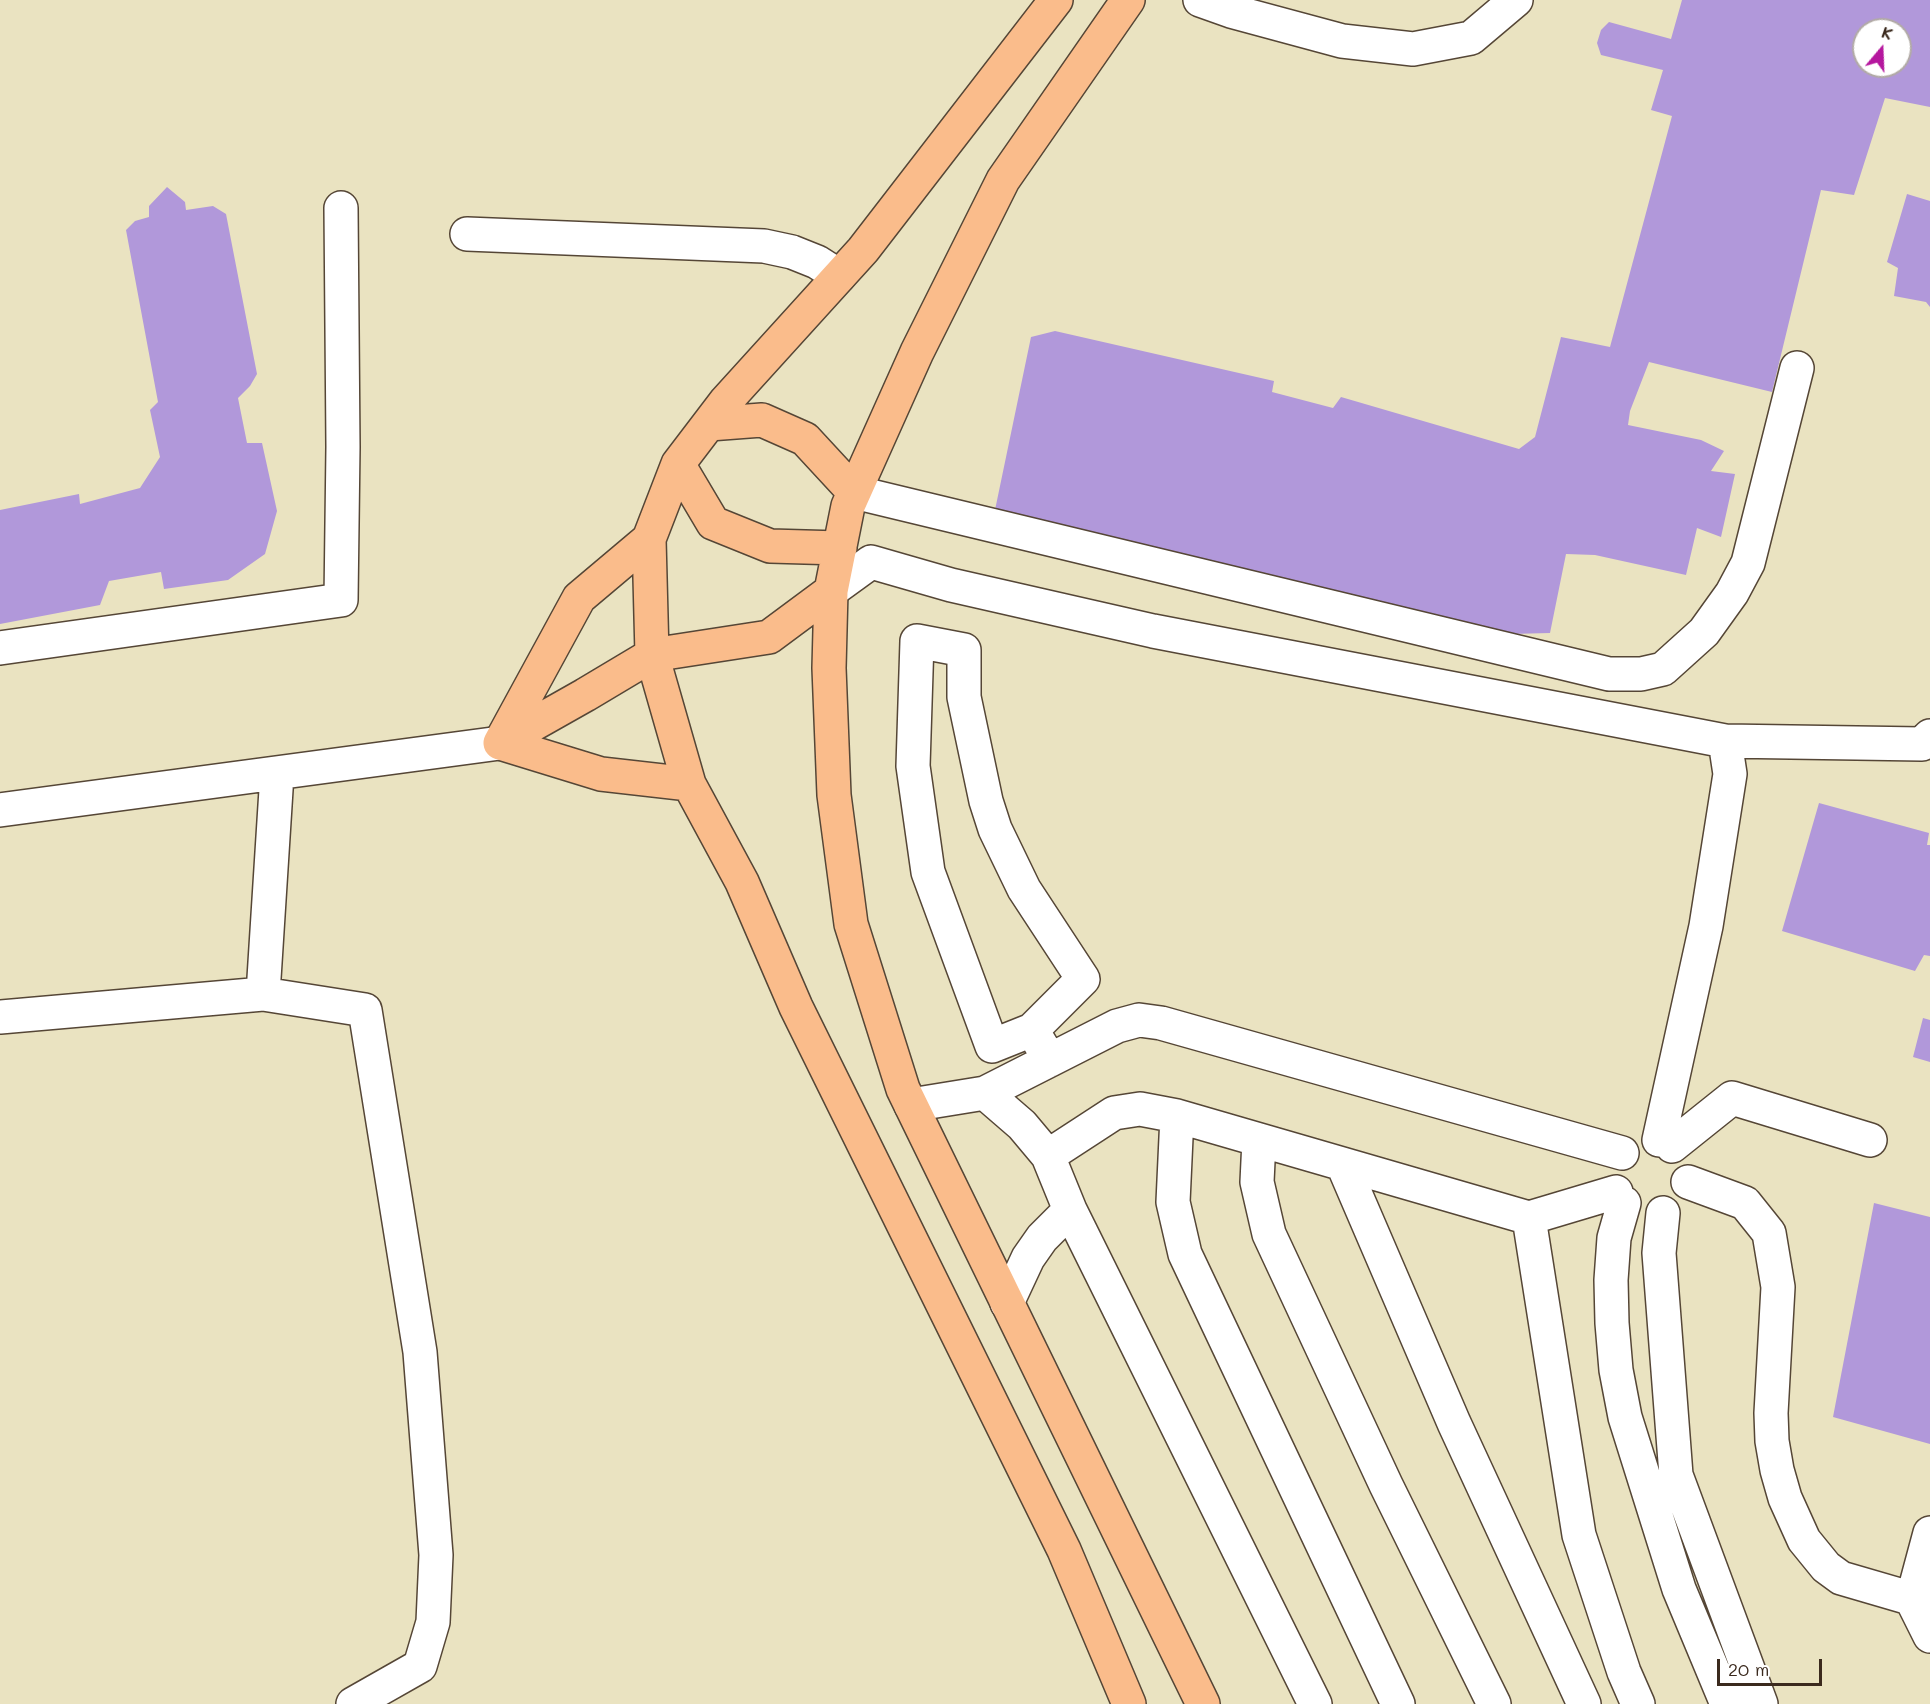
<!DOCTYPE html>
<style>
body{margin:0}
#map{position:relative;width:1930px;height:1704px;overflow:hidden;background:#eae3c1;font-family:Mali,sans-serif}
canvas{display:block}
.north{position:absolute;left:1852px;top:18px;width:60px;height:60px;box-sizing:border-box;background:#fff;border:2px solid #b1aaa5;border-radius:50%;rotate:19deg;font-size:16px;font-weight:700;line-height:24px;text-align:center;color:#3b2a1e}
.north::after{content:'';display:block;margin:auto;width:21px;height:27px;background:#b5179e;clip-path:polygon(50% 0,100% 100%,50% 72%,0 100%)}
.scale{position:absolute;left:1717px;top:1659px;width:105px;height:27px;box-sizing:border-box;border:3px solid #3b2a1e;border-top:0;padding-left:8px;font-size:18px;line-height:21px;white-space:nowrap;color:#3b2a1e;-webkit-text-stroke:4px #fff;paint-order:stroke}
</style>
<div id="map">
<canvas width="1930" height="1704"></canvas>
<div class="north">K</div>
<div class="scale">20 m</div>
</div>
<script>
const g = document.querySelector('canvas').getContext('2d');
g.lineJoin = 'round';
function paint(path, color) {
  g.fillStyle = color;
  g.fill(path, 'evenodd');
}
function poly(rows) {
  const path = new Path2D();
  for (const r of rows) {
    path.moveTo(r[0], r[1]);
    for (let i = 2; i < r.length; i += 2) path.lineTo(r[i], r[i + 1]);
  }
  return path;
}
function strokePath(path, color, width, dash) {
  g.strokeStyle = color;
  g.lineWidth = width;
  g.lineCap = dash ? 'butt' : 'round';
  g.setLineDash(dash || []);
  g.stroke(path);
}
const building = poly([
 [1682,0,1930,0,1930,107,1885,98,1854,195,1821,190,1772,392,1649,362,1630,411,1628,425,1701,440,1724,451,1711,471,1735,474,1721,537,1697,528,1686,575,1595,555,1566,554,1550,633,1511,634,995,510,1031,337,1055,331,1274,381,1272,392,1333,408,1341,397,1519,449,1535,437,1561,337,1610,347,1672,116,1651,110,1663,70,1601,55,1597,43,1601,30,1609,22,1671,39],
 [1864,30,1900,30,1900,66,1864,66],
 [167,187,185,202,186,210,213,206,226,214,257,374,250,386,238,398,247,443,262,443,277,511,265,554,228,580,164,589,161,572,109,581,100,605,0,624,0,510,79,494,80,504,140,488,160,457,150,410,158,402,126,230,135,221,149,217,149,206],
 [1907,194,1930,201,1930,307,1926,302,1894,296,1898,268,1887,262],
 [1819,803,1929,833,1927,845,1930,845,1930,956,1924,955,1915,971,1782,931],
 [1923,1018,1930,1020,1930,1062,1913,1057],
 [1874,1203,1930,1217,1930,1444,1833,1417]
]);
const minor = poly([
 [1200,0,1231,11,1342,41,1413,49,1471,38,1516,0],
 [467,234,764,246,792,252,817,262,839,276],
 [854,492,1609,674,1641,674,1663,669,1704,632,1732,593,1748,563,1797,368],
 [831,591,871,562,951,585,1153,631,1725,741,1922,744,1930,736],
 [0,648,341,600,343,447,341,208],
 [0,810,500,743],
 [263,994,277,774],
 [0,1017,263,994,365,1010,420,1352,436,1555,433,1622,420,1666,353,1704],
 [1032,1030,1083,979,1024,889,995,829,986,801,964,697,964,650,917,641,913,766,928,872,992,1046,1032,1030,1050,1060],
 [985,1093,1022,1125,1048,1156,1114,1113,1140,1109,1177,1116,1529,1218],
 [911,1105,985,1093,1117,1026,1139,1020,1161,1023,1622,1153],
 [1177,1116,1173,1202,1185,1254,1398,1704],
 [1259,1140,1257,1182,1269,1234,1386,1485,1494,1704],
 [1659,1140,1706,926,1730,774,1725,741],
 [1672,1146,1732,1098,1870,1140],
 [1048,1156,1070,1210],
 [1343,1165,1454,1423,1584,1704],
 [1688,1182,1745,1203,1769,1233,1778,1287,1771,1413,1772,1441,1777,1470,1785,1498,1804,1540,1826,1567,1841,1578,1930,1604],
 [1616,1192,1529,1218,1579,1535,1624,1672,1638,1704],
 [1624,1203,1614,1238,1611,1280,1612,1323,1616,1370,1625,1417,1679,1589,1727,1704],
 [1663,1213,1659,1253,1676,1475,1761,1704],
 [1007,1303,1028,1258,1042,1238,1070,1210,1315,1704],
 [1930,1533,1912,1600,1930,1636]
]);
const major = poly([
 [1056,0,863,250,726,401,678,464,649,539,652,655,689,784,742,882,796,1007,1064,1550,1129,1704],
 [1128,0,1003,180,917,352,848,506,831,591,829,668,834,795,851,924,903,1089,1203,1704],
 [709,424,762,420,805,439,854,492],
 [678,464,713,523,770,546,840,548],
 [500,743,585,695,652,655,769,637,831,591],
 [500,743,579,598,649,539],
 [500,743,601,774,689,784]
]);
paint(building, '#b198da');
strokePath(minor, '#554636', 36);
strokePath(major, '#554636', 36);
strokePath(minor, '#fff', 33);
strokePath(major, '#fabc8b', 33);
</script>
